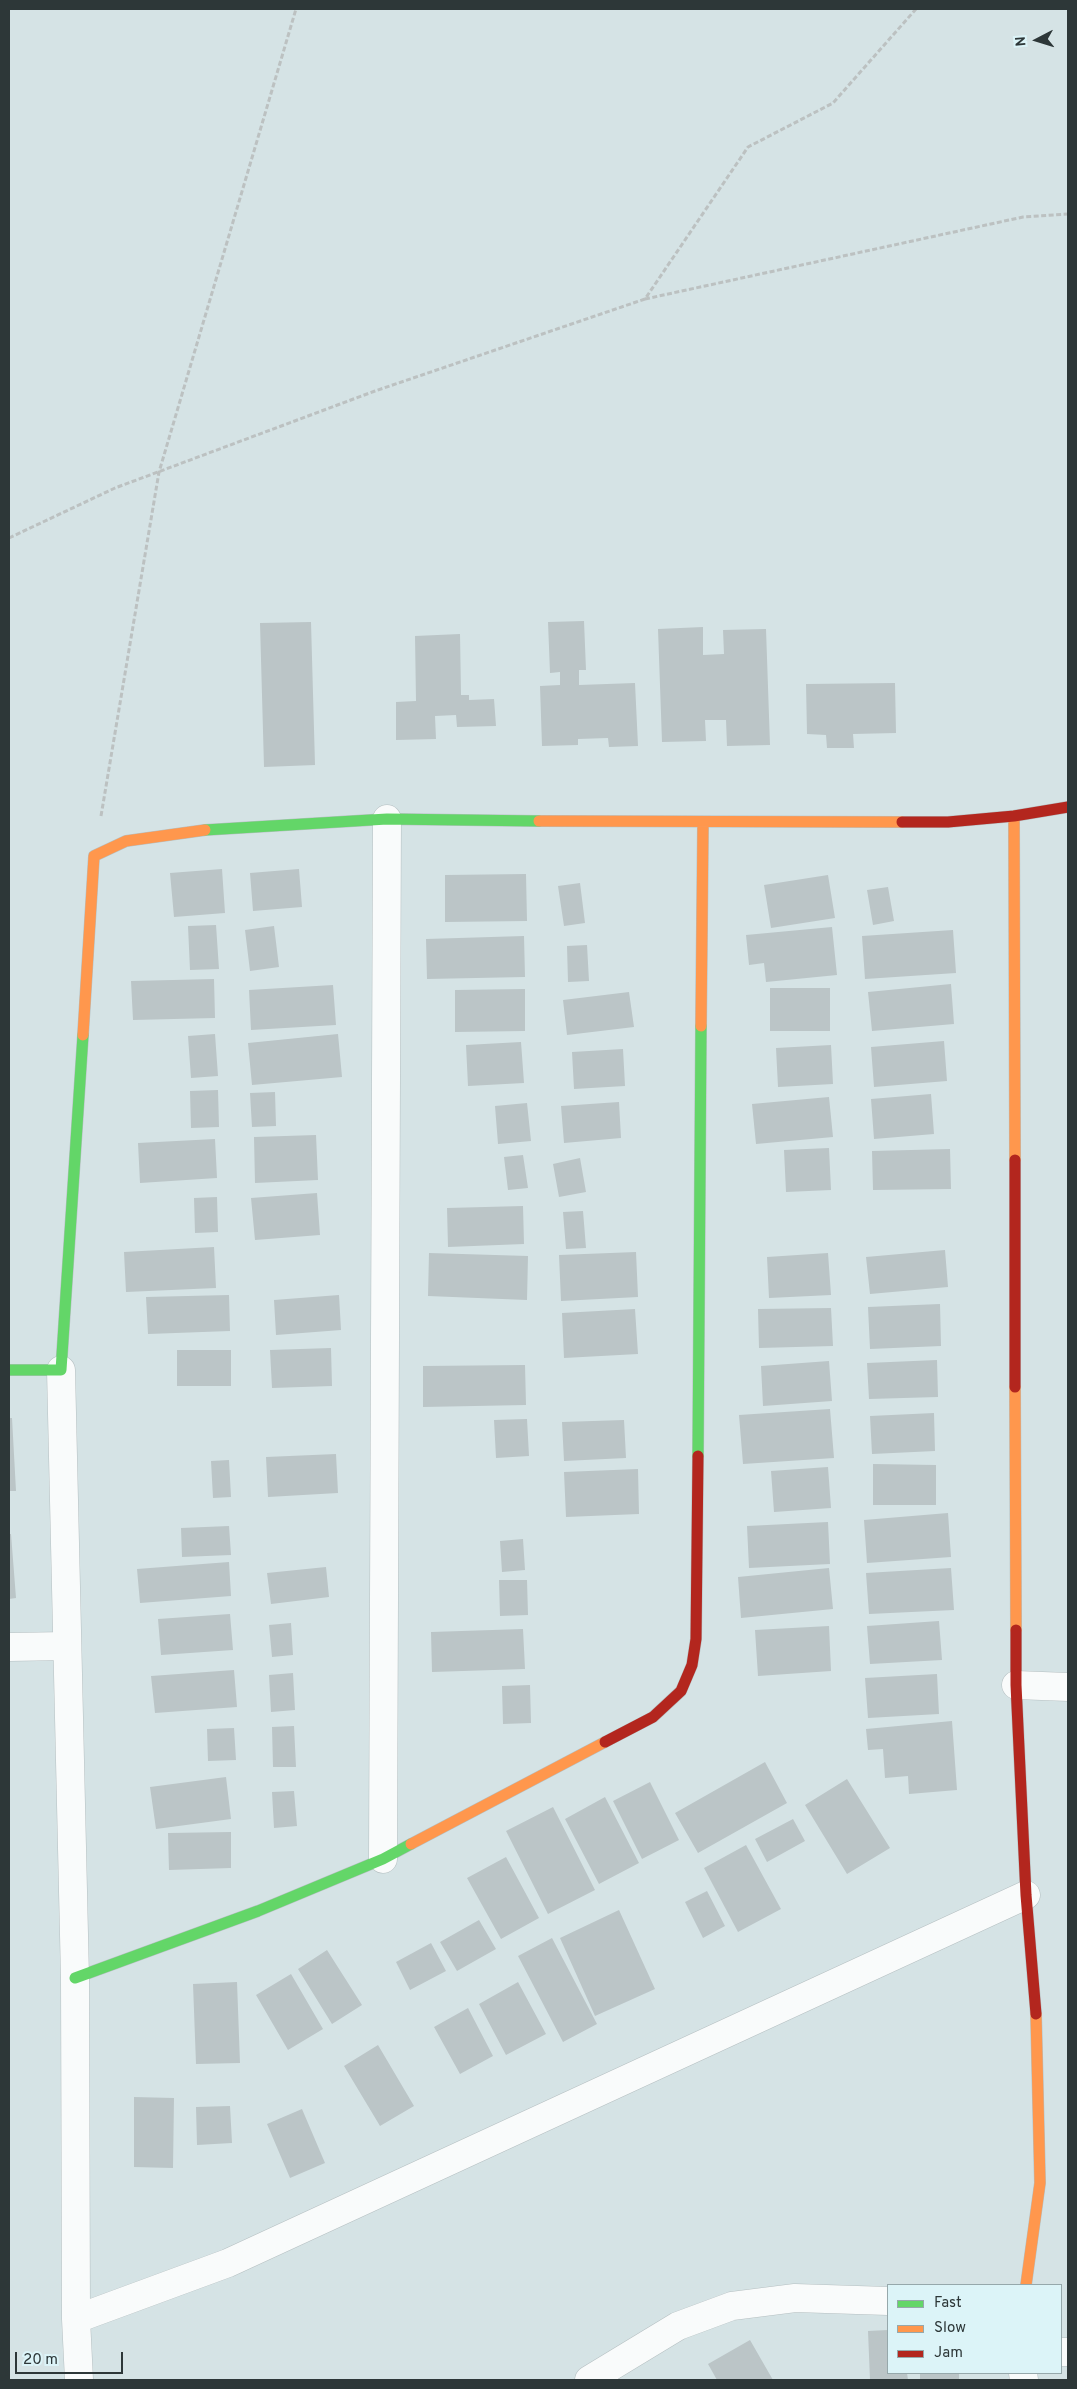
<!DOCTYPE html>
<style>
body{margin:0}
#map{position:relative;width:1077px;height:2389px;overflow:hidden;background:#d5e3e5;font-family:Overpass,sans-serif}
canvas{display:block}
.frame{position:absolute;inset:0;border:10px solid #2d3738;pointer-events:none}
.legend{position:absolute;left:887px;top:2284px;width:175px;height:90px;box-sizing:border-box;background:#dcf4f8;border:1px solid #96a8ab;margin:0;padding:6px 9px;list-style:none;font-size:15px;color:#2d3738}
.legend li{display:flex;align-items:center;gap:10px;height:25px}
.legend b{width:25px;border:1px solid #96a8ab}
.north{position:absolute;left:1012px;top:15px;width:50px;height:50px;-webkit-text-stroke:4px #dcf4f8;paint-order:stroke;rotate:265deg;font-size:14px;font-weight:700;line-height:20px;text-align:center;color:#2d3738}
.north::after{content:'';display:block;margin:auto;width:18px;height:22px;background:#2d3738;clip-path:polygon(50% 0,100% 100%,50% 72%,0 100%)}
.scale{position:absolute;left:15px;top:2352px;width:108px;height:22px;box-sizing:border-box;border:2px solid #2d3738;border-top:0;padding-left:6px;font-size:15px;line-height:18px;white-space:nowrap;color:#2d3738;-webkit-text-stroke:4px #dcf4f8;paint-order:stroke}
</style>
<div id="map">
<canvas width="1077" height="2389"></canvas>
<div class="frame"></div>
<ul class="legend">
<li><b style="height:6px;background:#63d668"></b>Fast</li>
<li><b style="height:6px;background:#ff974d"></b>Slow</li>
<li><b style="height:6px;background:#b3261e"></b>Jam</li>
</ul>
<div class="north">N</div>
<div class="scale">20 m</div>
</div>
<script>
const g = document.querySelector('canvas').getContext('2d');
g.lineJoin = 'round';
function paint(path, color) {
  g.fillStyle = color;
  g.fill(path, 'evenodd');
}
function poly(rows) {
  const path = new Path2D();
  for (const r of rows) {
    path.moveTo(r[0], r[1]);
    for (let i = 2; i < r.length; i += 2) path.lineTo(r[i], r[i + 1]);
  }
  return path;
}
function strokePath(path, color, width, dash) {
  g.strokeStyle = color;
  g.lineWidth = width;
  g.lineCap = dash ? 'butt' : 'round';
  g.setLineDash(dash || []);
  g.stroke(path);
}
const building = poly([
 [584,621,586,670,579,670,579,685,635,683,638,746,609,747,608,738,578,739,578,745,542,746,540,686,560,685,560,672,550,673,548,622],
 [311,622,315,765,264,767,260,623],
 [703,627,703,655,724,654,723,630,766,629,770,745,727,746,726,720,705,720,706,741,662,742,658,629],
 [460,634,461,695,469,695,469,700,494,699,496,726,457,727,456,715,435,716,436,739,396,740,396,702,416,701,415,636],
 [895,683,896,733,853,734,854,748,827,748,826,735,807,734,806,684],
 [222,869,225,913,174,917,170,873],
 [299,869,302,907,253,911,250,873],
 [526,874,527,921,445,922,445,875],
 [828,875,835,918,771,928,764,885],
 [580,883,585,923,564,926,558,886],
 [888,887,894,921,873,925,867,890],
 [216,925,219,969,190,970,188,926],
 [274,926,279,967,250,971,245,930],
 [832,927,837,975,766,982,764,963,749,965,746,935],
 [953,930,956,973,865,979,862,936],
 [524,936,525,977,427,979,426,939],
 [587,945,589,981,568,982,567,946],
 [214,979,215,1018,133,1020,131,981],
 [951,984,954,1024,872,1031,868,992],
 [333,985,336,1025,251,1030,249,990],
 [770,988,830,988,830,1031,770,1031],
 [525,989,525,1031,455,1032,455,990],
 [629,992,634,1027,567,1035,563,1000],
 [215,1034,218,1076,191,1078,188,1036],
 [338,1034,342,1077,252,1085,248,1043],
 [944,1041,947,1081,874,1087,871,1047],
 [521,1042,524,1083,468,1086,466,1045],
 [831,1045,833,1084,778,1087,776,1048],
 [623,1049,625,1086,574,1089,572,1052],
 [218,1090,219,1127,191,1128,190,1091],
 [275,1092,276,1126,252,1127,250,1093],
 [931,1094,934,1134,874,1139,871,1099],
 [829,1097,833,1137,756,1144,752,1104],
 [619,1102,621,1138,564,1143,561,1106],
 [527,1103,531,1141,498,1144,495,1106],
 [316,1135,318,1180,255,1183,254,1137],
 [215,1139,217,1178,140,1183,138,1143],
 [829,1148,831,1190,786,1192,784,1150],
 [950,1149,951,1189,873,1190,872,1151],
 [523,1155,528,1188,508,1190,504,1157],
 [580,1158,586,1192,559,1197,553,1164],
 [317,1193,320,1235,255,1240,251,1198],
 [217,1197,218,1232,195,1233,194,1198],
 [523,1206,524,1244,448,1247,447,1208],
 [583,1211,586,1248,566,1249,563,1212],
 [214,1247,216,1288,126,1292,124,1252],
 [945,1250,948,1287,870,1294,866,1257],
 [636,1252,638,1297,561,1301,559,1255],
 [429,1253,528,1256,527,1300,428,1296],
 [828,1253,831,1295,769,1298,767,1257],
 [229,1295,230,1331,148,1334,146,1297],
 [339,1295,341,1330,276,1335,274,1300],
 [940,1304,941,1346,870,1349,868,1307],
 [831,1308,833,1346,759,1348,758,1309],
 [635,1309,638,1354,564,1358,562,1313],
 [331,1348,332,1386,272,1388,270,1350],
 [177,1350,231,1350,231,1386,177,1386],
 [937,1360,938,1397,869,1399,867,1363],
 [829,1361,832,1401,763,1406,761,1366],
 [525,1365,526,1405,423,1407,423,1366],
 [830,1409,834,1458,743,1464,739,1415],
 [934,1413,935,1451,872,1454,870,1416],
 [9,1418,12,1418,16,1491,9,1491],
 [527,1419,529,1456,496,1458,494,1420],
 [624,1420,626,1458,564,1461,562,1422],
 [336,1454,338,1493,268,1497,266,1457],
 [229,1460,231,1497,213,1498,211,1461],
 [873,1464,936,1465,936,1505,873,1505],
 [828,1467,831,1508,774,1512,771,1471],
 [638,1469,639,1514,566,1517,564,1472],
 [948,1513,951,1557,867,1563,864,1520],
 [828,1522,830,1564,749,1568,747,1526],
 [229,1526,231,1555,182,1557,181,1528],
 [9,1534,11,1534,16,1598,9,1599],
 [523,1539,525,1570,502,1572,500,1541],
 [229,1562,231,1596,140,1603,137,1569],
 [326,1567,329,1597,271,1604,267,1573],
 [829,1568,833,1609,741,1618,738,1577],
 [951,1568,954,1610,869,1614,866,1573],
 [499,1580,527,1580,528,1615,500,1616],
 [230,1614,233,1650,161,1655,158,1619],
 [939,1621,942,1660,870,1664,867,1626],
 [291,1623,293,1655,272,1657,269,1625],
 [829,1626,831,1671,758,1676,755,1630],
 [523,1629,525,1669,432,1672,431,1632],
 [234,1670,237,1707,155,1713,151,1676],
 [293,1673,295,1710,271,1712,269,1675],
 [937,1674,939,1714,868,1718,865,1678],
 [530,1685,531,1723,503,1724,502,1686],
 [952,1721,957,1790,909,1794,908,1776,885,1778,883,1749,868,1750,866,1729],
 [294,1726,296,1767,273,1767,272,1727],
 [234,1728,236,1760,208,1761,207,1729],
 [765,1762,787,1803,698,1853,675,1813],
 [226,1777,231,1819,156,1829,150,1787],
 [847,1779,890,1848,847,1874,805,1805],
 [650,1782,679,1840,642,1859,613,1801],
 [294,1791,297,1826,274,1828,272,1792],
 [605,1797,639,1863,599,1884,565,1819],
 [553,1807,595,1890,548,1914,506,1831],
 [793,1819,805,1841,767,1862,755,1839],
 [231,1832,231,1868,169,1870,168,1833],
 [746,1845,781,1909,738,1932,704,1868],
 [506,1857,539,1918,501,1939,467,1878],
 [707,1891,725,1926,703,1938,685,1902],
 [619,1910,655,1989,595,2016,560,1938],
 [479,1920,496,1949,457,1971,440,1942],
 [552,1938,597,2024,563,2042,518,1956],
 [431,1943,446,1971,410,1990,396,1962],
 [327,1950,362,2005,332,2024,298,1969],
 [291,1974,323,2029,288,2050,256,1995],
 [237,1982,240,2063,196,2064,193,1984],
 [518,1982,546,2034,506,2055,479,2004],
 [468,2008,493,2056,460,2074,434,2027],
 [378,2045,414,2106,380,2126,344,2066],
 [134,2097,174,2098,173,2168,134,2167],
 [230,2106,232,2143,197,2145,196,2107],
 [302,2109,325,2163,290,2178,267,2124],
 [888,2330,888,2373,907,2373,908,2380,870,2380,868,2331],
 [750,2340,773,2380,717,2380,708,2364],
 [920,2373,959,2373,959,2380,920,2380]
]);
const path = poly([
 [645,299,1023,217,1068,214],
 [9,538,115,488,375,391,645,299,748,147,833,103,916,9],
 [101,816,159,472,296,9]
]);
const street = poly([
 [61,1370,75,1978,76,2319,79,2380],
 [9,1647,66,1646],
 [1016,1685,1068,1687],
 [383,1859,387,819],
 [76,2319,228,2263,1026,1895],
 [1061,2352,1068,2352],
 [1023,2373,1024,2380],
 [589,2380,678,2326,732,2306,795,2298,888,2301]
]);
const fast = poly([
 [205,830,387,819,539,821],
 [9,1370,61,1370,83,1035],
 [698,1456,701,1026],
 [75,1978,258,1911,383,1859,411,1844]
]);
const slow = poly([
 [1014,816,1015,1160],
 [539,821,902,822],
 [701,1026,703,823],
 [83,1035,94,856,126,841,205,830],
 [1015,1387,1016,1630],
 [411,1844,605,1742],
 [1026,2285,1040,2183,1036,2014]
]);
const jam = poly([
 [902,822,948,822,1014,816,1068,807],
 [1015,1160,1015,1387],
 [1016,1630,1016,1685,1026,1895,1036,2014],
 [605,1742,653,1717,681,1691,692,1665,696,1639,698,1456]
]);
paint(building, '#bbc5c7');
strokePath(street, '#b5bfc1', 29);
strokePath(fast, '#b5bfc1', 12);
strokePath(slow, '#b5bfc1', 12);
strokePath(jam, '#b5bfc1', 12);
strokePath(path, '#bcc1c1', 3, [5, 2.5]);
strokePath(street, '#f9fbfb', 28);
strokePath(fast, '#63d668', 11);
strokePath(slow, '#ff974d', 11);
strokePath(jam, '#b3261e', 11);
</script>
